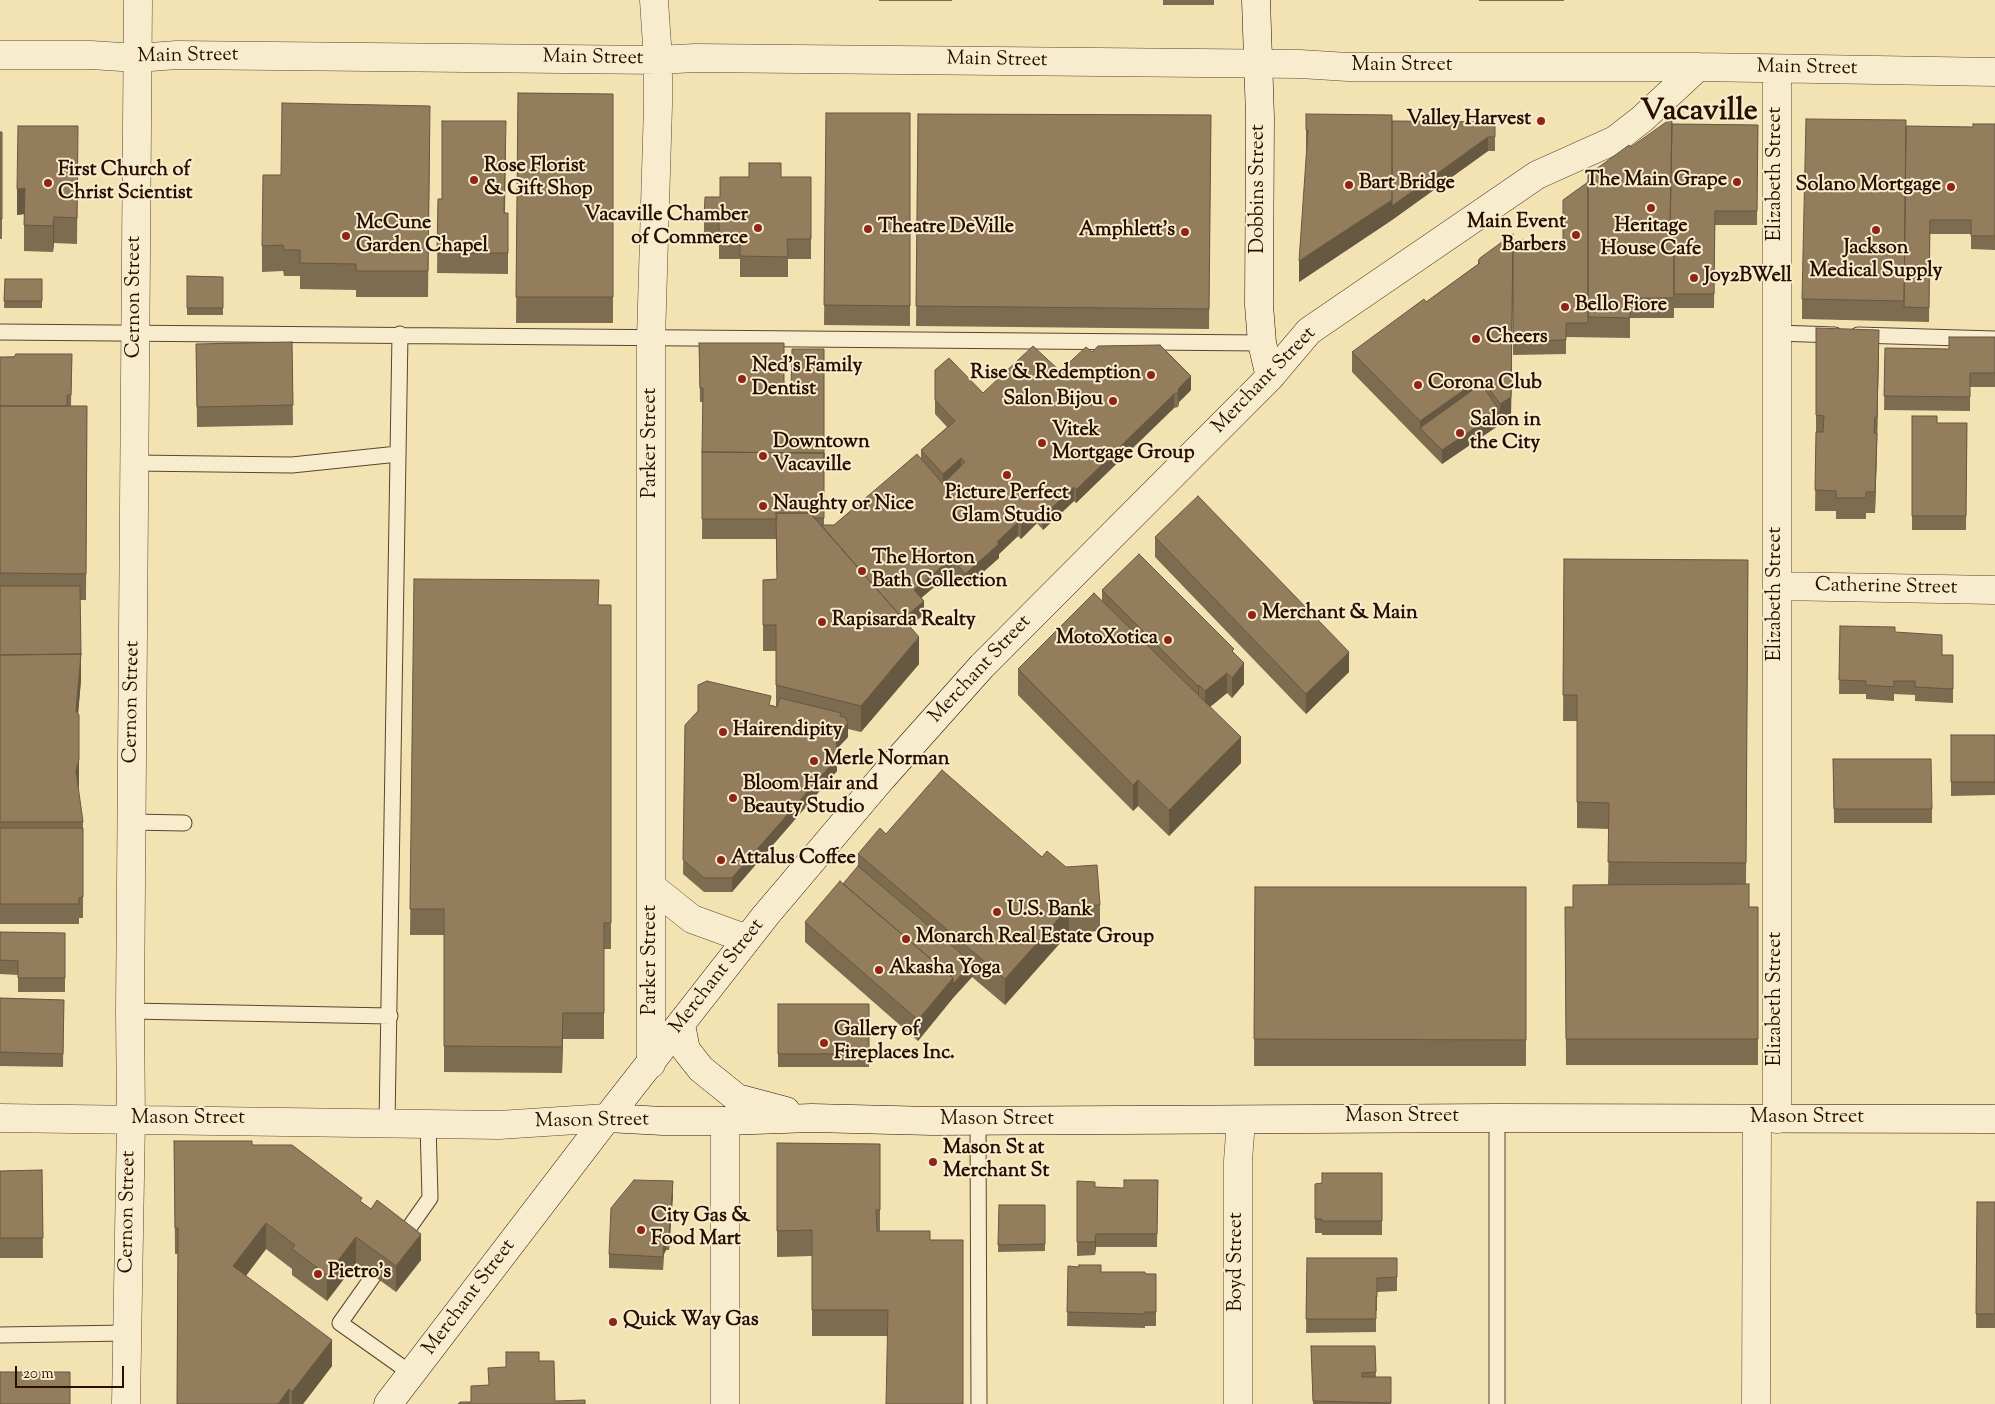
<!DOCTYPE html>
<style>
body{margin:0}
#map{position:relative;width:1995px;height:1404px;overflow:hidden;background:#f3e3b3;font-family:"Sorts Mill Goudy",serif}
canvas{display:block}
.scale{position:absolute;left:15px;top:1366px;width:109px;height:22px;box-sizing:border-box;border:2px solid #2a0f00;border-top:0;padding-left:6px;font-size:15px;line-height:18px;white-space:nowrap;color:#2a0f00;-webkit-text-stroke:4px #f7edce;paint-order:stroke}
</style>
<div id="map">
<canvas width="1995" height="1404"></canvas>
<div class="scale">20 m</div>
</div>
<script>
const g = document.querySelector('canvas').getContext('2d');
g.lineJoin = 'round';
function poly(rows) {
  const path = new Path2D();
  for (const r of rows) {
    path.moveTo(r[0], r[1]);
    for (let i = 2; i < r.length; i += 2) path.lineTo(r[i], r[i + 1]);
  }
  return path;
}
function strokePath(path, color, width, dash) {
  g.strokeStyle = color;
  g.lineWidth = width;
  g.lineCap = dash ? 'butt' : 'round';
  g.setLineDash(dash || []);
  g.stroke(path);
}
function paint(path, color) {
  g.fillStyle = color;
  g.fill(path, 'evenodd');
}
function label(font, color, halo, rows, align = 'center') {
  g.font = font + ' "Sorts Mill Goudy",serif';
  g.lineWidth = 4;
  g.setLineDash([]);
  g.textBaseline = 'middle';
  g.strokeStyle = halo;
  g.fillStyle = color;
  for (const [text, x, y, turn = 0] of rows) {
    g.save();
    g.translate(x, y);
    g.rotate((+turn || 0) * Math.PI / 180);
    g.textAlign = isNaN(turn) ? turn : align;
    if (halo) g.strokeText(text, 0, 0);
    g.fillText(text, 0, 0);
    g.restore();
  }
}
const lane = poly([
 [0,332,1262,343],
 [1777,333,1835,335],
 [1858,335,1995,339],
 [135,463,292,465,398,454],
 [131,822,184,823],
 [130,1011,390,1016],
 [1497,1118,1497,1404],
 [978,1121,979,1404],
 [387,1123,400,334],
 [399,1242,430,1198,428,1124],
 [374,1275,340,1323,412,1374],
 [0,1335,127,1333]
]);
const street = poly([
 [0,55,91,55,137,58,177,55,658,60,695,58,1300,64,1348,67,1698,67,1995,72],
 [1777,69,1777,1119],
 [1270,377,1309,331,1537,175,1615,140,1642,119,1698,67],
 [1777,586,1995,590],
 [652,887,692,919,747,939],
 [651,1064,651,339,658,105,658,60,654,0],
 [0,1118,499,1125,607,1118],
 [126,1404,131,1120,130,1011,138,0],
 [725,1404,725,1121],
 [1238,1404,1238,1161,1241,1120],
 [1756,1404,1757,1119]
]);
const secondary = poly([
 [681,1025,686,1050,701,1069,737,1098,786,1111],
 [607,1118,663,1121,725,1121,812,1118,932,1121,1497,1118,1995,1119],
 [388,1404,607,1118,766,915,882,778,982,666,1270,377,1262,343,1259,305,1260,117,1256,0]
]);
const wall = poly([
 [879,0,952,0,952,1,879,1],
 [1163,0,1214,0,1214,5,1163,5],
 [1479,0,1564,0,1564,1,1479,1],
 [518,93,613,94,613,323,516,323],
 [826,113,910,113,910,326,824,325],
 [918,114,1211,115,1209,329,916,326],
 [1306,114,1392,121,1495,122,1495,151,1488,151,1392,220,1299,282,1307,150,1306,150],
 [1672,124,1758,125,1757,225,1715,225,1714,308,1674,308,1674,318,1630,318,1630,338,1566,337,1566,354,1513,355,1513,264,1511,417,1442,464,1352,372,1352,352,1426,302,1478,264,1478,261,1513,240,1563,241,1588,182,1631,147],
 [1995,124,1995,250,1971,249,1971,234,1930,234,1929,322,1802,319,1802,299,1906,126,1973,127],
 [0,132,2,132,2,239,0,239],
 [430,132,428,297,356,297,356,290,300,289,300,276,284,276,283,271,262,272,262,246,281,175],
 [506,141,505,213,508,213,508,274,437,273,438,199,442,199],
 [78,152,77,244,54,243,53,252,24,251,24,214,17,215],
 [781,177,811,177,811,259,788,259,788,277,740,277,740,259,719,259,719,240,704,239,704,219,720,197],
 [187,276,223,277,223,315,187,315],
 [5,279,42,279,42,308,4,308],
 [1995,337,1995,387,1970,387,1970,411,1884,410,1885,348,1949,349],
 [292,342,293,425,197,427,196,344],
 [699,343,784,388,791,389,824,349,824,525,834,525,921,458,921,450,947,427,935,414,935,370,983,393,1060,371,1092,352,1191,390,1179,402,1178,407,1174,408,1076,503,1074,501,1043,530,1037,523,1021,539,1018,536,999,554,999,558,965,588,952,572,921,598,924,614,910,627,919,664,861,732,848,729,848,737,836,749,837,771,732,892,704,892,683,874,685,725,771,705,776,707,776,651,763,651,763,580,777,579,776,539,702,539,703,402,700,402],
 [1879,350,1875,513,1866,513,1866,519,1836,519,1836,511,1815,511,1816,436,1816,415],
 [72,354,71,406,87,406,86,600,80,600,81,680,78,714,79,785,78,789,83,822,83,918,79,918,79,924,0,924,0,357],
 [1912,416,1937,423,1967,423,1966,530,1912,530],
 [1155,537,1349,672,1306,714,1155,557],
 [1564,559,1748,560,1746,884,1749,907,1758,907,1758,1065,1566,1065,1565,907,1573,907,1608,885,1609,829,1577,828,1577,721,1563,721],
 [414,579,599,605,611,605,611,949,604,949,604,1039,563,1039,562,1073,444,1072,444,935,410,935],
 [1102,590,1234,653,1244,684,1232,698,1227,693,1210,707,1241,763,1169,836,1138,806,1133,811,1018,695,1018,669,1102,601],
 [1840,626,1895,632,1942,655,1953,655,1953,703,1915,701,1915,695,1894,694,1894,701,1866,699,1866,694,1839,694],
 [1951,735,1995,735,1995,795,1951,796],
 [1833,759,1932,809,1932,823,1834,823],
 [886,834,1042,857,1066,867,1100,905,1100,931,1069,933,1005,1005,972,977,953,998,918,1041,805,942,805,922,843,884,858,866,858,854],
 [1255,887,1526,887,1526,1066,1254,1066],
 [0,932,65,933,65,992,18,992,18,975,0,974],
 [0,998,64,1000,63,1067,0,1066],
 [778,1004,869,1004,869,1067,778,1067],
 [174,1141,252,1145,362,1203,421,1260,396,1292,356,1263,327,1301,292,1275,292,1269,266,1249,246,1276,332,1366,303,1404,177,1404,178,1254,175,1254],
 [777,1143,880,1144,880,1231,930,1231,887,1336,812,1336,812,1256,777,1257],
 [42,1170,43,1258,0,1258,0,1171],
 [1382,1173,1382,1235,1322,1235,1322,1233,1315,1233,1315,1184],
 [1158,1180,1157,1247,1096,1247,1095,1255,1077,1256,1077,1181,1095,1187,1124,1188],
 [673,1195,669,1250,666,1250,664,1254,663,1270,609,1268,609,1254],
 [1977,1202,1995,1202,1995,1328,1976,1328],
 [999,1205,1045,1205,1045,1251,998,1252],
 [1307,1258,1397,1258,1397,1291,1377,1292,1377,1311,1376,1311,1376,1332,1306,1333],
 [1068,1266,1101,1272,1156,1274,1156,1326,1145,1326,1145,1328,1067,1326],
 [1311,1346,1375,1346,1376,1377,1391,1377,1391,1404,1313,1404]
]);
const shadedWall = poly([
 [1488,137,1488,151,1392,220,1299,282,1299,261],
 [25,188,25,214,17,215,17,189],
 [54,217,54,243,53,252,53,226],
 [1513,234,1511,417,1442,464,1442,450,1500,411],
 [1879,330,1877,453,1875,513,1875,492],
 [1191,376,1191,390,1179,402,1178,407,1178,393,1179,388],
 [1481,378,1481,398,1420,428,1420,421],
 [1174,394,1174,408,1076,503,1076,490],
 [961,458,961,472,943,488,943,474],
 [1074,487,1074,501,1043,530,1043,516],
 [1037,510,1037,523,1021,539,1021,525],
 [1018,522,1018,536,999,554,999,558,965,588,965,574],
 [952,558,952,572,914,604,914,590],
 [924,601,924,614,896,639,896,625],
 [919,637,919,664,861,732,861,706],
 [1349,652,1349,672,1306,714,1306,694],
 [81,654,81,680,76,738,76,711],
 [1244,663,1244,684,1232,698,1232,678],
 [1227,673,1227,693,1205,711,1205,691],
 [1199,685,1199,705,1198,706,1198,686],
 [848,723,848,737,836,750,836,736],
 [1241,737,1241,763,1169,836,1169,810],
 [837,758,837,771,732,892,732,878],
 [79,759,79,785,76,798,76,771],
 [1138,780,1138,806,1133,811,1133,785],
 [1069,907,1069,933,1005,1005,1005,979],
 [972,963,972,977,953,998,918,1041,918,1020,953,978],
 [563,1013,563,1039,562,1073,562,1047],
 [673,1181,673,1195,669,1250,669,1236],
 [266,1223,266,1249,233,1292,233,1266],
 [421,1234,421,1260,396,1292,396,1266],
 [1096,1234,1096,1247,1095,1255,1095,1242],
 [666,1236,666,1250,664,1254,663,1270,664,1240],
 [356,1237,356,1263,327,1301,327,1275],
 [332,1340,332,1366,303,1404,292,1404,292,1392],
 [289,1389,289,1404,278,1404]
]);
const building = poly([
 [518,93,613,94,613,297,516,297,518,93],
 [282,103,430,106,428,271,356,271,356,264,300,263,300,250,284,250,283,245,262,246,263,175,281,175,282,103],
 [826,113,910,113,910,306,824,305,826,113],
 [918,114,1211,115,1209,309,916,306,918,114],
 [1306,114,1392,115,1392,200,1299,261,1308,130,1306,130,1306,114],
 [1672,118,1670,229,1674,229,1674,298,1630,298,1630,318,1588,317,1588,175,1629,145,1631,147,1672,118],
 [1806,119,1906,120,1904,301,1802,299,1806,119],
 [442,121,506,121,504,213,508,213,508,253,437,253,438,199,442,199,442,121],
 [1392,121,1495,122,1495,137,1488,137,1392,206,1392,121],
 [1672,124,1758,125,1757,211,1715,211,1714,294,1674,294,1674,229,1670,229,1672,124],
 [1973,124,1995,124,1995,236,1971,236,1971,220,1930,220,1929,308,1904,307,1906,126,1973,127,1973,124],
 [18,126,78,126,77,218,54,217,53,226,24,225,25,188,17,189,18,126],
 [0,132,2,132,2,219,0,219,0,132],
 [749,163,781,163,781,177,811,177,811,239,787,239,788,257,740,256,740,239,719,239,719,219,704,219,705,197,720,197,720,177,749,177,749,163],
 [1588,182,1588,323,1566,323,1566,340,1513,341,1513,240,1563,241,1563,200,1588,182],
 [1513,234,1511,397,1500,404,1481,378,1420,421,1352,352,1424,299,1426,302,1480,263,1478,261,1480,258,1513,234],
 [187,276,223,277,223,308,187,308,187,276],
 [5,279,42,279,42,301,4,301,5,279],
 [1816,328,1879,330,1877,417,1875,417,1874,433,1877,433,1875,492,1866,492,1866,498,1836,498,1836,491,1815,490,1816,432,1823,432,1824,416,1816,415,1816,328],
 [1949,337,1995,337,1995,373,1970,373,1970,397,1884,396,1885,348,1949,349,1949,337],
 [292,342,293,405,197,407,196,344,292,342],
 [699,343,784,343,784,388,791,389,792,349,824,349,824,459,824,453,702,452,703,388,700,388,699,343],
 [1160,345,1191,376,1179,388,1178,393,1174,394,1076,490,1074,487,1043,516,1037,510,1021,525,1018,522,997,542,999,544,965,574,952,558,914,590,924,601,903,619,821,525,834,525,917,454,943,484,965,462,961,458,943,474,921,450,955,421,935,400,935,370,949,358,983,393,1033,346,1060,371,1086,347,1092,352,1098,346,1160,345],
 [16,354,72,354,71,395,67,395,67,406,0,406,0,357,14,357,16,354],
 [1481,384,1500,411,1442,450,1420,428,1481,384],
 [0,406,87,406,86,574,0,573,0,406],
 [1912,416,1937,416,1937,423,1967,423,1966,516,1912,516,1912,416],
 [702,452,824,453,824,518,815,518,810,513,776,513,777,519,702,519,702,452],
 [1198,496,1349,652,1306,694,1155,537,1198,496],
 [776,513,810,513,919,637,861,706,776,685,776,625,763,625,763,580,777,579,776,513],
 [1139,554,1234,649,1232,651,1244,663,1232,678,1227,673,1205,691,1199,685,1198,686,1102,590,1139,554],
 [1564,559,1748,560,1746,863,1608,862,1609,803,1577,802,1577,695,1563,695,1564,559],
 [414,579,599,580,598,605,611,605,611,923,604,923,604,1013,563,1013,562,1047,444,1046,444,909,410,909,414,579],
 [0,586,80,586,81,654,0,655,0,586],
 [1094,593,1241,737,1169,810,1138,780,1133,785,1018,669,1094,593],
 [1840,626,1895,627,1895,632,1942,635,1942,655,1953,655,1953,689,1915,687,1915,681,1894,681,1894,687,1866,685,1866,681,1839,680,1840,626],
 [81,654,76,711,79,715,79,759,76,771,83,822,0,822,0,655,81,654],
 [707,681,771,696,769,705,777,707,780,698,841,713,840,716,846,718,848,723,836,736,837,758,732,878,704,878,683,860,685,725,698,711,698,685,707,681],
 [1951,735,1995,735,1995,782,1951,782,1951,735],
 [1833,759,1931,759,1932,809,1834,809,1833,759],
 [942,770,1042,857,1047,851,1066,867,1097,865,1100,905,1069,907,1005,979,858,854,880,828,886,834,942,770],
 [0,828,83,828,83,897,79,898,79,904,0,904,0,828],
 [858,866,972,963,953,984,953,978,843,884,858,866],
 [840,881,953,978,918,1020,805,922,840,881],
 [1749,884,1749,907,1758,907,1758,1039,1566,1039,1565,907,1573,907,1573,885,1749,884],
 [1255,887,1526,887,1526,1040,1254,1039,1255,887],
 [0,932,65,933,65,978,18,978,18,961,0,960,0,932],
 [0,998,64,1000,63,1054,0,1052,0,998],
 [778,1004,869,1004,869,1054,778,1054,778,1004],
 [174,1141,252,1141,252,1145,292,1145,362,1198,360,1201,371,1209,377,1200,421,1234,396,1266,356,1237,327,1275,292,1249,295,1245,266,1223,233,1266,332,1340,292,1392,289,1389,278,1404,177,1404,178,1228,175,1228,174,1141],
 [777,1143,880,1144,880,1210,876,1210,877,1231,930,1231,930,1240,963,1240,963,1404,886,1404,888,1310,812,1310,812,1230,777,1231,777,1143],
 [42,1170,43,1238,0,1238,0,1171,42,1170],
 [1322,1173,1382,1173,1382,1221,1322,1221,1322,1219,1315,1219,1315,1184,1322,1183,1322,1173],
 [634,1180,673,1181,669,1236,666,1236,664,1240,663,1257,609,1254,611,1208,634,1180],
 [1124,1180,1158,1180,1157,1234,1096,1234,1095,1242,1077,1242,1077,1181,1095,1182,1095,1187,1124,1188,1124,1180],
 [1977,1202,1995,1202,1995,1314,1976,1314,1977,1202],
 [999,1205,1045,1205,1045,1244,998,1245,999,1205],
 [1307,1258,1397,1258,1397,1277,1377,1278,1377,1297,1376,1297,1376,1319,1306,1319,1307,1258],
 [1079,1265,1101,1265,1101,1272,1145,1272,1145,1274,1156,1274,1156,1312,1145,1312,1145,1314,1067,1312,1068,1266,1079,1267,1079,1265],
 [1311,1346,1375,1346,1376,1372,1362,1373,1362,1377,1391,1377,1391,1403,1313,1401,1311,1346],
 [506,1352,539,1352,539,1361,554,1361,555,1401,585,1400,585,1404,458,1404,460,1402,471,1402,471,1386,489,1385,488,1368,506,1367,506,1352],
 [0,1372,70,1372,70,1404,0,1404,0,1372]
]);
const markers = [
 [1541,121,5,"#8f2418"],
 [474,180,5,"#8f2418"],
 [1737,182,5,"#8f2418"],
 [48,183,5,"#8f2418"],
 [1349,185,5,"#8f2418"],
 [1951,187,5,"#8f2418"],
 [1651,208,5,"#8f2418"],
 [758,228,5,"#8f2418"],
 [868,229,5,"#8f2418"],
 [1876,230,5,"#8f2418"],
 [1185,232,5,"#8f2418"],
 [1576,235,5,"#8f2418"],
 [346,236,5,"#8f2418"],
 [1694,278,5,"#8f2418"],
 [1565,307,5,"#8f2418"],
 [1476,339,5,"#8f2418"],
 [1151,375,5,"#8f2418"],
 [742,379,5,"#8f2418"],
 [1418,385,5,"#8f2418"],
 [1113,401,5,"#8f2418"],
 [1460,433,5,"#8f2418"],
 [1042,443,5,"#8f2418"],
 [763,456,5,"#8f2418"],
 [1007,475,5,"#8f2418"],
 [763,506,5,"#8f2418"],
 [862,571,5,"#8f2418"],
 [1252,615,5,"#8f2418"],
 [822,622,5,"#8f2418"],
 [1168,640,5,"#8f2418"],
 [723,732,5,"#8f2418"],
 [814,761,5,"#8f2418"],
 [733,798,5,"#8f2418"],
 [721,860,5,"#8f2418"],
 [997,912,5,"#8f2418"],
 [906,939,5,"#8f2418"],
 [879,970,5,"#8f2418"],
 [824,1043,5,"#8f2418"],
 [933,1162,5,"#8f2418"],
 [641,1230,5,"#8f2418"],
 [318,1274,5,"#8f2418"],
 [613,1322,5,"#8f2418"]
];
const streetNames = [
 ["Main Street",188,57,-1],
 ["Main Street",593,59,1],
 ["Main Street",997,61,1],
 ["Main Street",1402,67],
 ["Main Street",1807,69,1],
 ["Elizabeth Street",1777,174,-90],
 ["Dobbins Street",1260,189,-90],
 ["Cernon Street",136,297,-90],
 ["Merchant Street",1265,381,-46],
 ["Parker Street",652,443,-90],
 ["Catherine Street",1886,588,1],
 ["Elizabeth Street",1777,594,-90],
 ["Merchant Street",981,670,-47],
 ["Cernon Street",133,702,-89],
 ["Parker Street",652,960,-90],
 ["Merchant Street",718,977,-52],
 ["Elizabeth Street",1777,999,-90],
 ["Mason Street",1402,1118],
 ["Mason Street",1807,1119],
 ["Mason Street",188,1120],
 ["Mason Street",997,1121],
 ["Mason Street",592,1122,-1],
 ["Cernon Street",129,1212,-89],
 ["Boyd Street",1238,1262,-90],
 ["Merchant Street",470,1298,-53]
];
const poiNames = [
 ["Valley Harvest",1531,121,"right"],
 ["Rose Florist",484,168],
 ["& Gift Shop",484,191],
 ["First Church of",58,172],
 ["Christ Scientist",58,195],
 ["The Main Grape",1727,182,"right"],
 ["Bart Bridge",1359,185],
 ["Solano Mortgage",1941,187,"right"],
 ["Vacaville Chamber",748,217,"right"],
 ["of Commerce",748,240,"right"],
 ["Main Event",1566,224,"right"],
 ["Barbers",1566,247,"right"],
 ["McCune",356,225],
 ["Garden Chapel",356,248],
 ["Heritage",1651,228,"center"],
 ["House Cafe",1651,251,"center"],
 ["Theatre DeVille",878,229],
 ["Amphlett's",1175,232,"right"],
 ["Jackson",1876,250,"center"],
 ["Medical Supply",1876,273,"center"],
 ["Joy2BWell",1704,278],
 ["Bello Fiore",1575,307],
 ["Cheers",1486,339],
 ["Ned's Family",752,368],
 ["Dentist",752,391],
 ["Rise & Redemption",1141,375,"right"],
 ["Corona Club",1428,385],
 ["Salon Bijou",1103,401,"right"],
 ["Salon in",1470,422],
 ["the City",1470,445],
 ["Vitek",1052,432],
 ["Mortgage Group",1052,455],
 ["Downtown",773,444],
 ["Vacaville",773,467],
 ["Picture Perfect",1007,495,"center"],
 ["Glam Studio",1007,518,"center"],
 ["Naughty or Nice",773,506],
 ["The Horton",872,560],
 ["Bath Collection",872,583],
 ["Merchant & Main",1262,615],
 ["Rapisarda Realty",832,622],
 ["MotoXotica",1158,640,"right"],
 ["Hairendipity",733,732],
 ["Merle Norman",824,761],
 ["Bloom Hair and",743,786],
 ["Beauty Studio",743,809],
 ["Attalus Coffee",731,860],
 ["U.S. Bank",1007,912],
 ["Monarch Real Estate Group",916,939],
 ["Akasha Yoga",889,970],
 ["Gallery of",834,1032],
 ["Fireplaces Inc.",834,1055],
 ["Mason St at",943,1150],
 ["Merchant St",943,1173],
 ["City Gas &",651,1218],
 ["Food Mart",651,1241],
 ["Pietro's",328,1274],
 ["Quick Way Gas",623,1322]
];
const townNames = [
 ["Vacaville",1699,114]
];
strokePath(lane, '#5c442d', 17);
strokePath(street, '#5c442d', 29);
strokePath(secondary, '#2a0f00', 29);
strokePath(lane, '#f7edce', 15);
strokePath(street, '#f7edce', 28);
strokePath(secondary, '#f7edce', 28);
paint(wall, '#7e6c50');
paint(shadedWall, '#675841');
paint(building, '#937d5d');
strokePath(building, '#675841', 1);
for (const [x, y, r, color] of markers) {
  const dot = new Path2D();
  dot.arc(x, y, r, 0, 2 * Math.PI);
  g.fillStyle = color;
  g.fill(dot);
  strokePath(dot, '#f7edce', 2);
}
label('20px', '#2a0f00', '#f7edce', streetNames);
label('bold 20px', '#2a0f00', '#f7edce', poiNames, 'left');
label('bold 30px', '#2a0f00', '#f7edce', townNames);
</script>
